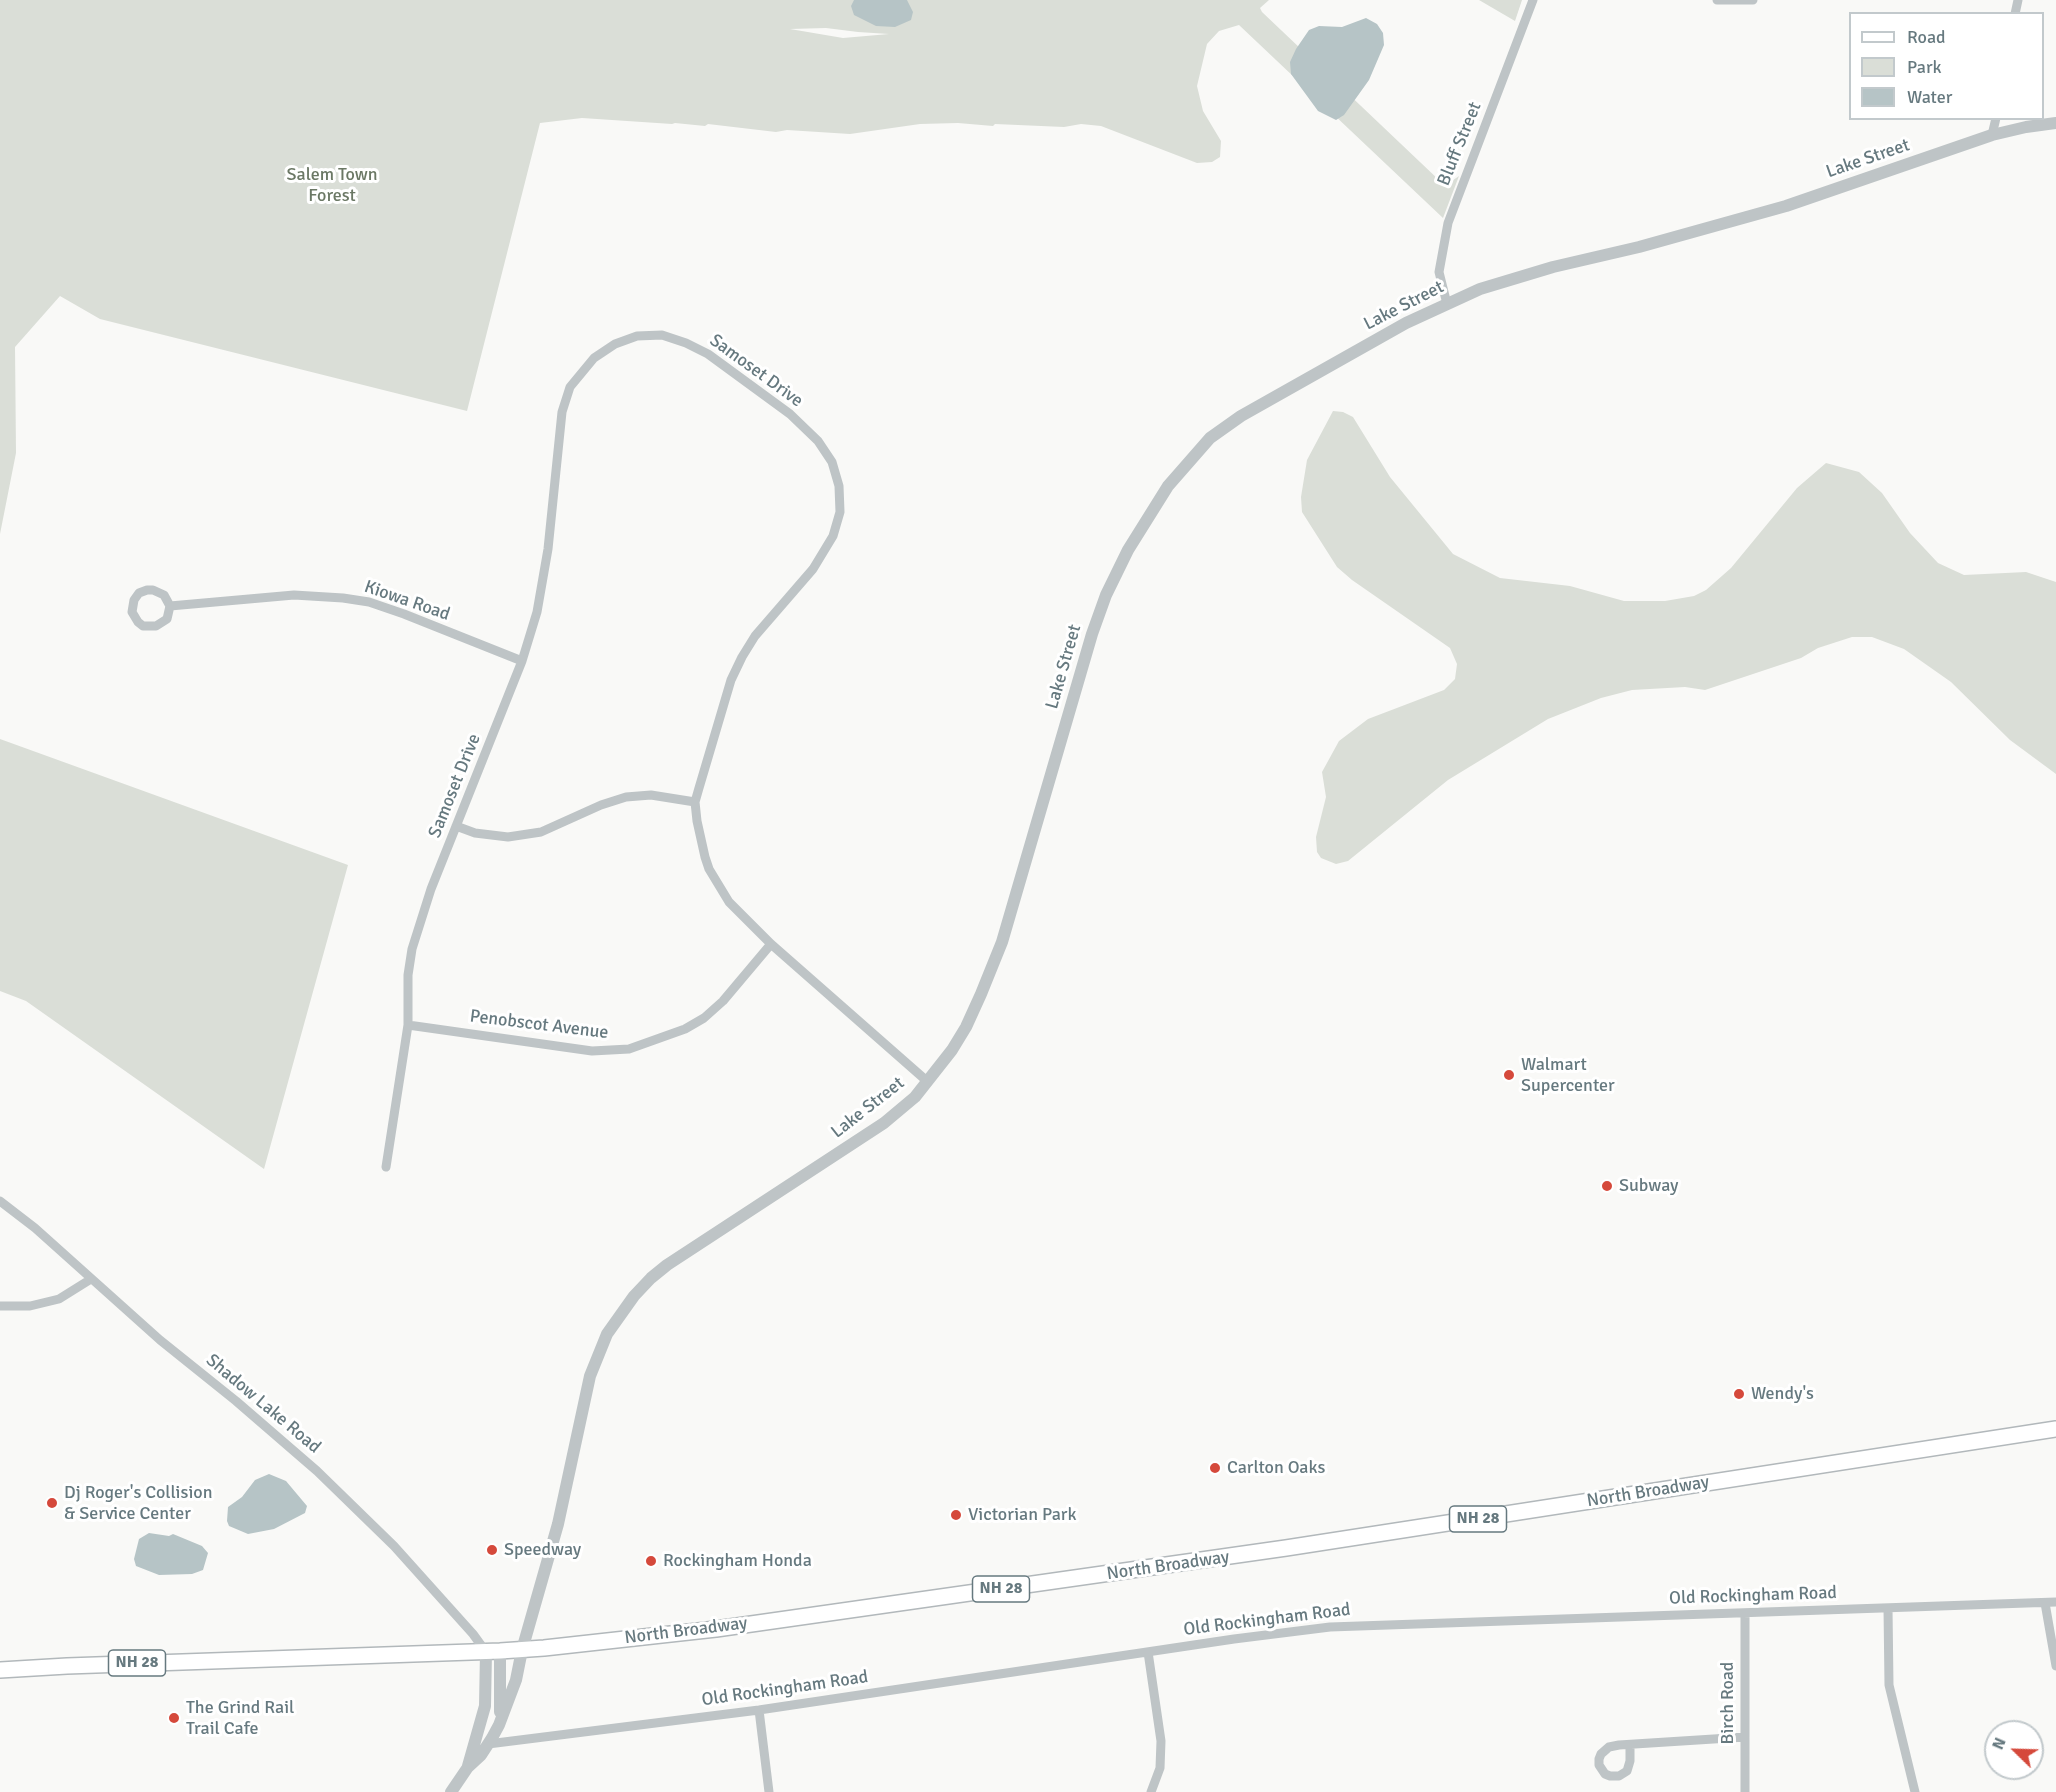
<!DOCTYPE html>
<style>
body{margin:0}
#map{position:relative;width:2056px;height:1792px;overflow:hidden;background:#f9f9f7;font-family:Signika,sans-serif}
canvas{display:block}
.legend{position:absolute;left:1849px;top:12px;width:195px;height:108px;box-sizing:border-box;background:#fff;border:2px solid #c2c9cc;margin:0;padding:8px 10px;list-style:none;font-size:18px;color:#66797f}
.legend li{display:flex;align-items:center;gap:12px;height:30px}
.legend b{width:30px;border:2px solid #c2c9cc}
.north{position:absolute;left:1984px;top:1720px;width:60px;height:60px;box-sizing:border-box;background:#fff;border:2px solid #c2c9cc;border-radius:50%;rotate:293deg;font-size:16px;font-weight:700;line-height:24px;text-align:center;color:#66797f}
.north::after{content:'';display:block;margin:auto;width:21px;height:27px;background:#d5493b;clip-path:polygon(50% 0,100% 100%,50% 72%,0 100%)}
</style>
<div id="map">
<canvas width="2056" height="1792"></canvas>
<ul class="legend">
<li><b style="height:8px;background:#fff"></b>Road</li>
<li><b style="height:16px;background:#daded7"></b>Park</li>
<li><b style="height:16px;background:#b6c4c6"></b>Water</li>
</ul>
<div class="north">N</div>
</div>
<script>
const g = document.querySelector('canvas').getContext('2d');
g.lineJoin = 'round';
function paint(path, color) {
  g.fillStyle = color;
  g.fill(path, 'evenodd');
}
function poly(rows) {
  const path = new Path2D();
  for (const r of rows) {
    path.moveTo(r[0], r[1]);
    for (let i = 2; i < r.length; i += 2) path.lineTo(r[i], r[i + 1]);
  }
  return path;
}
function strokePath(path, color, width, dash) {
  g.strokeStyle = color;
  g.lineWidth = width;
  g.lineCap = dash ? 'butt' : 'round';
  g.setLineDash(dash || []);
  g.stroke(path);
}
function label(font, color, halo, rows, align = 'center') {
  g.font = font + ' Signika,sans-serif';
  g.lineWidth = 6;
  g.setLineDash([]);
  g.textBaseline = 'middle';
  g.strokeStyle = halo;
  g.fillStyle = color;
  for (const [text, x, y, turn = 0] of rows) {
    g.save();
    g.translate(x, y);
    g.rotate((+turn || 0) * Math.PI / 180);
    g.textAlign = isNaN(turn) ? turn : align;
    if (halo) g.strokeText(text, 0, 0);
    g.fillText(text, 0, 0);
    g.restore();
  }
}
const green = poly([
 [0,0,1269,0,1260,8,1262,12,1440,181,1449,183,1459,176,1443,218,1239,25,1219,31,1207,44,1197,86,1203,111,1221,141,1220,157,1212,162,1197,163,1101,126,1081,124,1064,127,995,124,993,126,958,123,920,124,850,134,787,130,776,132,708,124,705,126,675,123,672,124,582,118,540,123,467,411,100,319,60,296,15,347,16,453,0,534],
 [826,28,858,32,889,34,843,38,790,29],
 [1479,0,1522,0,1515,21],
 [1333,411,1343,412,1353,417,1390,477,1453,554,1500,578,1570,586,1624,601,1665,601,1694,596,1706,590,1731,568,1797,488,1826,463,1859,472,1882,493,1910,533,1938,563,1964,575,2026,572,2056,582,2056,774,2010,740,1951,682,1904,649,1872,637,1852,637,1818,648,1801,658,1705,690,1685,687,1632,690,1601,698,1548,719,1448,780,1348,861,1336,864,1321,858,1317,852,1316,837,1326,797,1322,772,1339,741,1368,719,1444,690,1455,679,1457,664,1450,648,1352,580,1337,567,1302,512,1301,497,1307,460],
 [0,739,348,865,264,1169,26,1001,0,991]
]);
const water = poly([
 [854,0,907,0,913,12,911,20,895,27,876,26,854,15,851,6],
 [1366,18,1377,24,1383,33,1384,45,1369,80,1344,115,1336,120,1318,111,1291,74,1290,62,1296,49,1309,30,1319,26,1342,27],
 [269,1474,286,1481,307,1506,305,1513,274,1529,248,1534,229,1526,227,1521,228,1507,242,1497,255,1480],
 [149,1533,169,1536,173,1534,202,1546,208,1553,203,1570,192,1574,159,1575,136,1566,134,1559,139,1539]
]);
const minor = poly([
 [1717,0,1753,0],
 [2015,14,2018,0],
 [1992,135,1996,118],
 [1447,304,1439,272,1448,223,1533,0],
 [170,606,167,619,156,626,143,626,138,622,132,612,134,600,139,593,147,590,153,590,164,595,170,606,294,595,343,598,369,602,404,614,522,661],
 [456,826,475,833,508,837,541,832,601,805,626,797,651,795,695,802],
 [408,1025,592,1051,629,1049,685,1029,704,1018,723,1001,771,944],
 [386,1167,408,1025,408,975,412,949,431,889,522,661,537,612,548,549,562,412,570,387,594,358,615,344,637,336,662,335,686,343,708,354,790,414,818,441,832,462,839,486,840,512,833,536,813,569,755,636,742,657,731,680,699,788,695,802,697,821,705,857,709,869,729,902,771,944,928,1082],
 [0,1201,35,1228,160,1340,236,1401,317,1471,394,1546,473,1634,486,1652],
 [0,1306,30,1306,59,1299,91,1279],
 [2045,1603,2056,1666],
 [1888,1608,1889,1685,1915,1792],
 [1745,1613,1745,1792],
 [1148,1652,1161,1741,1160,1768,1151,1792],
 [759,1710,769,1792],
 [488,1744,759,1710,1234,1639,1330,1627,2056,1602],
 [1630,1745,1630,1761,1627,1771,1619,1776,1610,1776,1605,1774,1599,1765,1599,1759,1601,1754,1609,1747,1619,1745,1745,1737]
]);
const tertiary = poly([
 [500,1712,500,1651],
 [468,1766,485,1706,486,1652],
 [451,1792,468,1767,481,1755,492,1738,499,1725,516,1680,522,1650,558,1524,590,1376,607,1334,634,1296,651,1278,667,1265,884,1123,915,1097,952,1050,966,1027,981,994,1002,942,1092,634,1106,595,1128,550,1168,486,1210,438,1241,416,1406,323,1480,289,1553,267,1639,247,1786,206,1992,135,2026,127,2056,123]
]);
const primary = poly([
 [0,1670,67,1666,500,1651,544,1648,716,1629,1286,1548,2056,1429]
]);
const markers = [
 [1509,1075,6,"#d5493b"],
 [1607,1186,6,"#d5493b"],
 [1739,1394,6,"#d5493b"],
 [1215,1468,6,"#d5493b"],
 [52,1503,6,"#d5493b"],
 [956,1515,6,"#d5493b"],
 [492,1550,6,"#d5493b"],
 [651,1561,6,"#d5493b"],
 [174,1718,6,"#d5493b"]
];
const shields = [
 [1478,1519,57],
 [1001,1589,57],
 [137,1663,57]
];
const shieldNames = [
 ["NH 28",1478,1519],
 ["NH 28",1001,1589],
 ["NH 28",137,1663]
];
const streetNames = [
 ["Bluff Street",1460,144,-68],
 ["Lake Street",1868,159,-19],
 ["Lake Street",1404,306,-27],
 ["Samoset Drive",756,371,36],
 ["Kiowa Road",407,601,19],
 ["Lake Street",1064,667,-74],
 ["Samoset Drive",455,786,-68],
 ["Penobscot Avenue",539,1025,7],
 ["Lake Street",868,1108,-38],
 ["Shadow Lake Road",263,1404,40],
 ["North Broadway",1648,1492,-9],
 ["North Broadway",1168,1566,-8],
 ["Old Rockingham Road",1753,1596,-2],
 ["Old Rockingham Road",1267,1620,-7],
 ["North Broadway",686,1631,-7],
 ["Old Rockingham Road",785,1689,-8],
 ["Birch Road",1728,1703,-90]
];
const parkNames = [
 ["Salem Town",332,175],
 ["Forest",332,196]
];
const poiNames = [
 ["Walmart",1521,1065],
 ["Supercenter",1521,1086],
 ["Subway",1619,1186],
 ["Wendy's",1751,1394],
 ["Carlton Oaks",1227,1468],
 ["Dj Roger's Collision",64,1493],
 ["& Service Center",64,1514],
 ["Victorian Park",968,1515],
 ["Speedway",504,1550],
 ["Rockingham Honda",663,1561],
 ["The Grind Rail",186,1708],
 ["Trail Cafe",186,1729]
];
paint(green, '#daded7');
paint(water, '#b6c4c6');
strokePath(primary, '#b2b8bb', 18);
strokePath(minor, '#bec4c6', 9);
strokePath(tertiary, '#bec4c6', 12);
strokePath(primary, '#fff', 15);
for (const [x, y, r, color] of markers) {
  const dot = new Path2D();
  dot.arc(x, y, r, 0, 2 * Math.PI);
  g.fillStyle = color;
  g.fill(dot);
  strokePath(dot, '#fff', 2);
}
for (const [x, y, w] of shields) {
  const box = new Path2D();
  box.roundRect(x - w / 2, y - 13, w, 26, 4.5);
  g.fillStyle = '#fff';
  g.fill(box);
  strokePath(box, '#66797f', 1.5);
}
label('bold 16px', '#66797f', null, shieldNames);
label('18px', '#66797f', '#fff', streetNames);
label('18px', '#6b7865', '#fff', parkNames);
label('18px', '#66797f', '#fff', poiNames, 'left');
</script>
